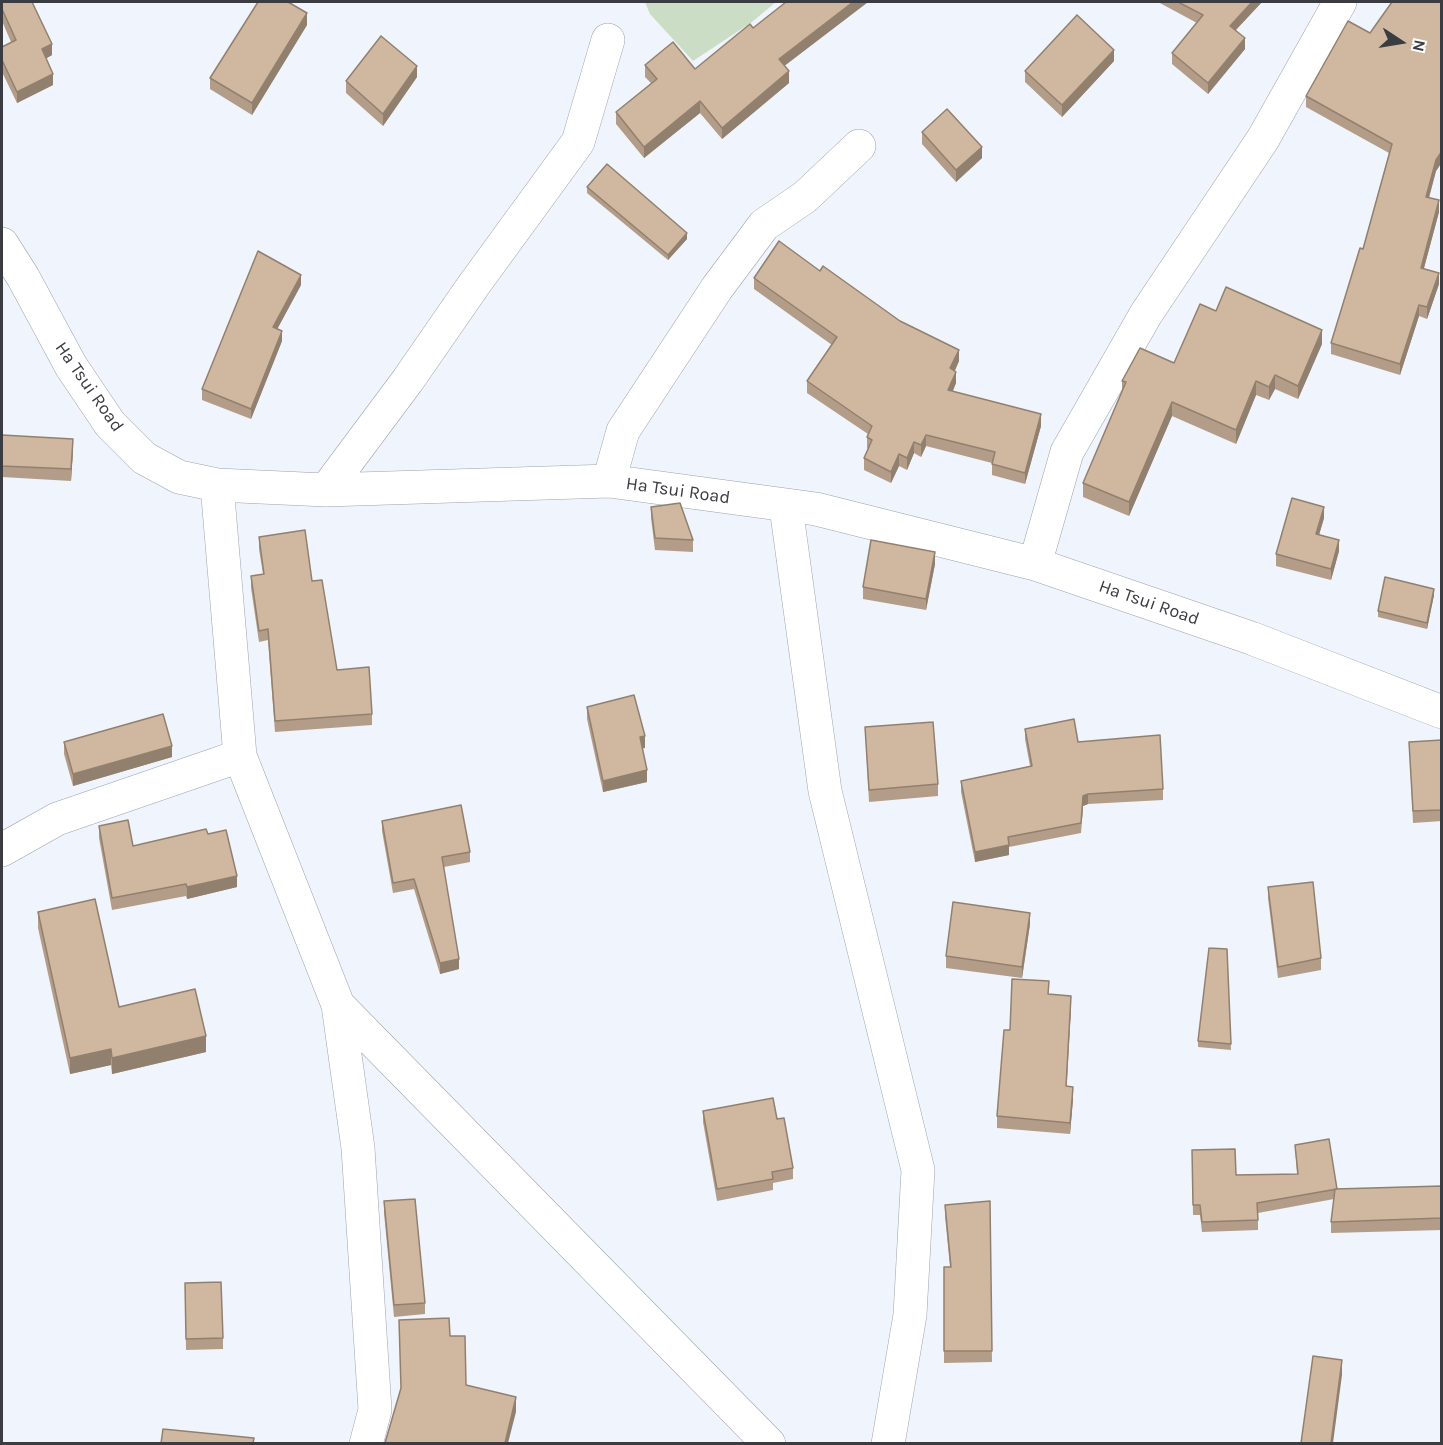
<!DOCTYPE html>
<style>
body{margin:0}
#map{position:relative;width:1443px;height:1445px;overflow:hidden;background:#eff4fd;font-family:Karla,sans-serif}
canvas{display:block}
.frame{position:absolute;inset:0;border:3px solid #3a3c41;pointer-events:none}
.north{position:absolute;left:1371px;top:12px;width:60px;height:60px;-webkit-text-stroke:4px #fff;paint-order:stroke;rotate:102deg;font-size:16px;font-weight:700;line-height:24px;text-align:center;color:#3a3c41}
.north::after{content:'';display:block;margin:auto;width:21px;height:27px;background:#3a3c41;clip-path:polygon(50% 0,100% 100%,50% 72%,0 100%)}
</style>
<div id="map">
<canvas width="1443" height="1445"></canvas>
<div class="frame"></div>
<div class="north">N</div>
</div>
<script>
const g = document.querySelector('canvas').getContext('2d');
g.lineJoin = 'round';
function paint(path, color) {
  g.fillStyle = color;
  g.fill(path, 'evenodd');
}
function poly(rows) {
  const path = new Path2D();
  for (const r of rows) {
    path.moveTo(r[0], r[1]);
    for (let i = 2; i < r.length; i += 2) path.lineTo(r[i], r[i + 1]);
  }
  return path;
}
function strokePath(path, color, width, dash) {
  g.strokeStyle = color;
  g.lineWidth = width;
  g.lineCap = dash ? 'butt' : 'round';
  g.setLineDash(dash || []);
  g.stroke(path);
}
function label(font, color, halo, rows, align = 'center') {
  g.font = font + ' Karla,sans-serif';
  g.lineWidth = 5;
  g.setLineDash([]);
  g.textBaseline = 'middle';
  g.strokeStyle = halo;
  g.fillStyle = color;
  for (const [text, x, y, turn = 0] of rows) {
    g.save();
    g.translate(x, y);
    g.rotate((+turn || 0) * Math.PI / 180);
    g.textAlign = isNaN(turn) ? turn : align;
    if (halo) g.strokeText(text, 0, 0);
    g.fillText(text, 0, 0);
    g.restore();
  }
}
const green = poly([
 [645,2,776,2,752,22,693,61,650,14]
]);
const minor = poly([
 [2,244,23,277,71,366,110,424,144,458,179,477,217,485,326,490,609,481,816,509,1035,564,1251,638,1442,712],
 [609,481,623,431,717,288,764,225,805,197,859,146],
 [217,485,240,756,338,1005,769,1444],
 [326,490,408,380,473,286,578,142,608,40],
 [786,507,825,791,918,1170,910,1315,888,1444],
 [1035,564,1067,452,1146,314,1263,139,1340,2],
 [2,850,57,819,240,756],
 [338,1005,358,1148,375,1410,366,1444]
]);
const wall = poly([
 [2,2,52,55,46,58,53,85,17,103,2,72,2,47,11,42,2,21],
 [786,2,868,2,784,66,789,83,722,139,700,113,644,158,616,124,616,112,651,83,645,77,645,65,695,69,753,28],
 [1158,2,1262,2,1236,30,1245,49,1208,94,1172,64,1172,53,1197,23],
 [1442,2,1442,162,1436,171,1429,198,1439,212,1424,268,1439,284,1427,319,1419,316,1400,375,1331,354,1331,343,1363,249,1389,153,1306,107,1306,96,1370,33],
 [307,25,252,115,210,89,210,78],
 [1114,61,1062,117,1025,82,1025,71],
 [417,77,383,126,346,93,346,81],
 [922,132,982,158,956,182,922,144],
 [587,187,687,239,668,260,587,193],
 [820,271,900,321,959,361,955,371,956,383,953,391,1041,426,1025,484,992,475,992,463,926,446,921,457,914,453,907,470,899,466,891,483,864,470,864,458,868,449,867,448,867,437,868,434,807,393,807,381,832,345,754,289,754,278],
 [301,285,277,329,282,341,251,419,202,400,202,389],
 [1216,311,1322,344,1298,399,1275,389,1269,400,1256,395,1236,444,1172,416,1129,516,1083,497,1083,483,1122,392,1122,381,1174,363],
 [2,435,73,450,71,481,2,477],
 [651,507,693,540,693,552,655,550,651,518],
 [1324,518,1319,535,1339,551,1331,580,1276,566,1276,554],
 [259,537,312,581,337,670,372,714,372,725,275,732,268,640,259,642,251,588,251,576,263,574,259,549],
 [935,564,926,610,863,599,863,587],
 [1434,595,1427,629,1378,617,1378,611],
 [587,707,645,748,642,748,647,782,603,792,587,719],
 [865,727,938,784,938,796,869,802],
 [1025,729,1078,742,1163,789,1163,800,1088,804,1083,806,1081,833,1009,847,1009,855,975,862,961,792,961,781,1030,766,1025,739],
 [1442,740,1442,821,1413,823,1409,742],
 [64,742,172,757,73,786,64,754],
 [382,821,470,852,470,862,444,867,459,969,440,974,414,889,393,893,382,831],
 [99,826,133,846,208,834,237,887,187,899,186,896,112,910,99,838],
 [1268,887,1321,958,1321,970,1278,978,1268,898],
 [38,912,119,1007,206,1052,112,1074,111,1065,70,1074,38,928],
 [1030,924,1022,978,946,968,946,956],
 [1227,949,1231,1050,1198,1047,1198,1041],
 [1049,994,1071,1007,1066,1086,1073,1099,1070,1134,997,1128,997,1116,1010,1030],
 [703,1111,777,1119,793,1168,793,1179,773,1183,773,1190,717,1201,703,1122],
 [1295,1145,1337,1189,1442,1186,1442,1230,1331,1233,1331,1222,1334,1199,1258,1213,1258,1230,1202,1232,1200,1215,1193,1215,1192,1150,1236,1175,1297,1174],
 [384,1201,425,1303,425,1314,394,1317,384,1213],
 [990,1201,992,1362,944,1363,944,1267,950,1267,945,1216,945,1205],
 [185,1283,223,1338,223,1349,186,1350]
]);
const shadedWall = poly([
 [853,2,868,2,779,70,779,59],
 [1252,2,1262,2,1230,36,1230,26],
 [307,13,307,25,252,115,252,103],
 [1245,38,1245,49,1208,94,1208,83],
 [52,44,52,55,42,61,42,49],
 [1114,50,1114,61,1062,117,1062,105],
 [417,66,417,77,383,126,383,114],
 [789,71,789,83,722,139,722,128],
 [53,74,53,85,17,103,17,92],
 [700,101,700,113,644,158,644,147],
 [982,147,982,158,956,182,956,170],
 [1442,151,1442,162,1436,171,1426,208,1426,197,1436,160],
 [1439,200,1439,212,1421,279,1421,268],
 [687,233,687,239,668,260,668,255],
 [1439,273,1439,284,1427,319,1427,307],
 [301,275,301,285,273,337,273,327],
 [1419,305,1419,316,1400,375,1400,364],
 [1322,330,1322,344,1298,399,1298,386],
 [282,331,282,341,251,419,251,409],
 [959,350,959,361,950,380,950,368],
 [956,372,956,383,948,401,948,390],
 [1275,375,1275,389,1269,400,1269,387],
 [1256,381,1256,395,1236,444,1236,430],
 [1172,402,1172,416,1129,516,1129,502],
 [1041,414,1041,426,1025,484,1025,473],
 [926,435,926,446,921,457,921,445],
 [73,439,73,450,71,481,71,469],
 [914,442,914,453,907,470,907,458],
 [899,454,899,466,891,483,891,472],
 [1324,507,1324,518,1316,545,1316,534],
 [1339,540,1339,551,1331,580,1331,569],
 [935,552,935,564,926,610,926,599],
 [1434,589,1434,595,1427,629,1427,623],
 [645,736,645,748,640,749,640,737],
 [172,746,172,757,73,786,73,774],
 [647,770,647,782,603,792,603,781],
 [1088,794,1088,804,1083,806,1081,833,1083,796],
 [1009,845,1009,855,975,862,975,852],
 [237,876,237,887,187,899,187,887],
 [1030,913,1030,924,1022,978,1022,967],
 [459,959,459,969,440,974,440,963],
 [1071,996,1071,1007,1066,1098,1066,1086],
 [206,1036,206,1052,112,1074,112,1058],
 [111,1049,111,1065,70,1074,70,1058],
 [1073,1087,1073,1099,1070,1134,1070,1123],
 [1342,1360,1342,1375,1333,1443,1331,1443],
 [516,1397,516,1412,508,1443,505,1443]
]);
const building = poly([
 [2,2,32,2,52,44,42,49,53,74,17,92,2,60,2,47,16,40,2,9,2,2],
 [258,2,288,2,307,13,252,103,210,78,258,2],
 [786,2,853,2,779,59,789,71,722,128,700,101,644,147,616,112,657,79,645,65,673,42,695,69,750,24,753,28,786,2],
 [1178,2,1252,2,1230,26,1245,38,1208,83,1172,53,1203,15,1178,2],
 [1392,2,1442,2,1442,151,1436,160,1426,197,1439,200,1421,268,1439,273,1427,307,1419,305,1400,364,1331,343,1360,248,1363,249,1392,144,1306,96,1348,21,1370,33,1392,2],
 [1077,15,1114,50,1062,105,1025,71,1077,15],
 [381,36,417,66,383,114,346,81,381,36],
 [947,109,982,147,956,170,922,132,947,109],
 [607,164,687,233,668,255,587,187,607,164],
 [779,241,820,271,823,266,900,321,959,350,950,368,956,372,948,390,1041,414,1025,473,992,464,995,452,926,435,921,445,914,442,907,458,899,454,891,472,864,458,872,440,867,437,872,426,807,381,837,337,754,278,779,241],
 [258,251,301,275,273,327,282,331,251,409,202,389,258,251],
 [1226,287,1322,330,1298,386,1275,375,1269,387,1256,381,1236,430,1172,402,1129,502,1083,483,1126,382,1122,381,1140,348,1174,363,1200,304,1216,311,1226,287],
 [2,435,73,439,71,469,2,466,2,435],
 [1292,498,1324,507,1316,534,1339,540,1331,569,1276,554,1292,498],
 [680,503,693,540,655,538,651,507,680,503],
 [305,530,312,581,322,580,337,670,369,667,372,714,275,721,268,629,259,631,251,576,264,574,259,537,305,530],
 [871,540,935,552,926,599,863,587,871,540],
 [1385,577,1434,589,1427,623,1378,611,1385,577],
 [634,695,645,736,640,737,647,770,603,781,587,707,634,695],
 [163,714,172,746,73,774,64,742,163,714],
 [1074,719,1078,742,1160,735,1163,789,1088,794,1083,796,1081,823,1008,837,1009,845,975,852,961,781,1032,766,1025,729,1074,719],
 [933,722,938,784,869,790,865,727,933,722],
 [1442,740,1442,810,1413,811,1409,742,1442,740],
 [461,805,470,852,442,857,459,959,440,963,414,879,393,883,382,821,461,805],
 [128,820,133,846,206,829,208,834,226,830,237,876,187,887,186,884,112,898,99,826,128,820],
 [1313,882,1321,958,1278,967,1268,887,1313,882],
 [95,899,119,1007,195,989,206,1036,112,1058,111,1049,70,1058,38,912,95,899],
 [953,902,1030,913,1022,967,946,956,953,902],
 [1209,948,1227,949,1231,1044,1198,1041,1209,948],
 [1012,979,1049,981,1048,994,1071,996,1066,1086,1073,1087,1070,1123,997,1116,1004,1030,1010,1030,1012,979],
 [773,1098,777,1119,784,1118,793,1168,772,1172,773,1179,717,1189,703,1111,773,1098],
 [1329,1139,1337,1189,1257,1203,1258,1220,1202,1222,1200,1205,1193,1205,1192,1150,1235,1149,1236,1175,1298,1174,1295,1145,1329,1139],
 [1442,1186,1442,1218,1331,1222,1335,1189,1442,1186],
 [415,1199,425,1303,394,1305,384,1201,415,1199],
 [990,1201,992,1351,944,1351,944,1267,951,1267,945,1205,990,1201],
 [221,1282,223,1338,186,1339,185,1283,221,1282],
 [449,1318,450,1336,465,1336,466,1385,516,1397,505,1443,385,1443,401,1388,399,1320,449,1318],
 [1313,1356,1342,1360,1331,1443,1301,1443,1313,1356],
 [163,1429,254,1438,253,1443,161,1443,163,1429]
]);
const streetNames = [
 ["Ha Tsui Road",89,387,55],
 ["Ha Tsui Road",678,491,8],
 ["Ha Tsui Road",1149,603,19]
];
paint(green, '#cbddc4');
strokePath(minor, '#9da2ad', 34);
strokePath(minor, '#fff', 33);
paint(wall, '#b39d89');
paint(shadedWall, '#92806f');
paint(building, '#d0b79f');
strokePath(building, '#92806f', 1.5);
label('18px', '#3a3c41', '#fff', streetNames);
</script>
